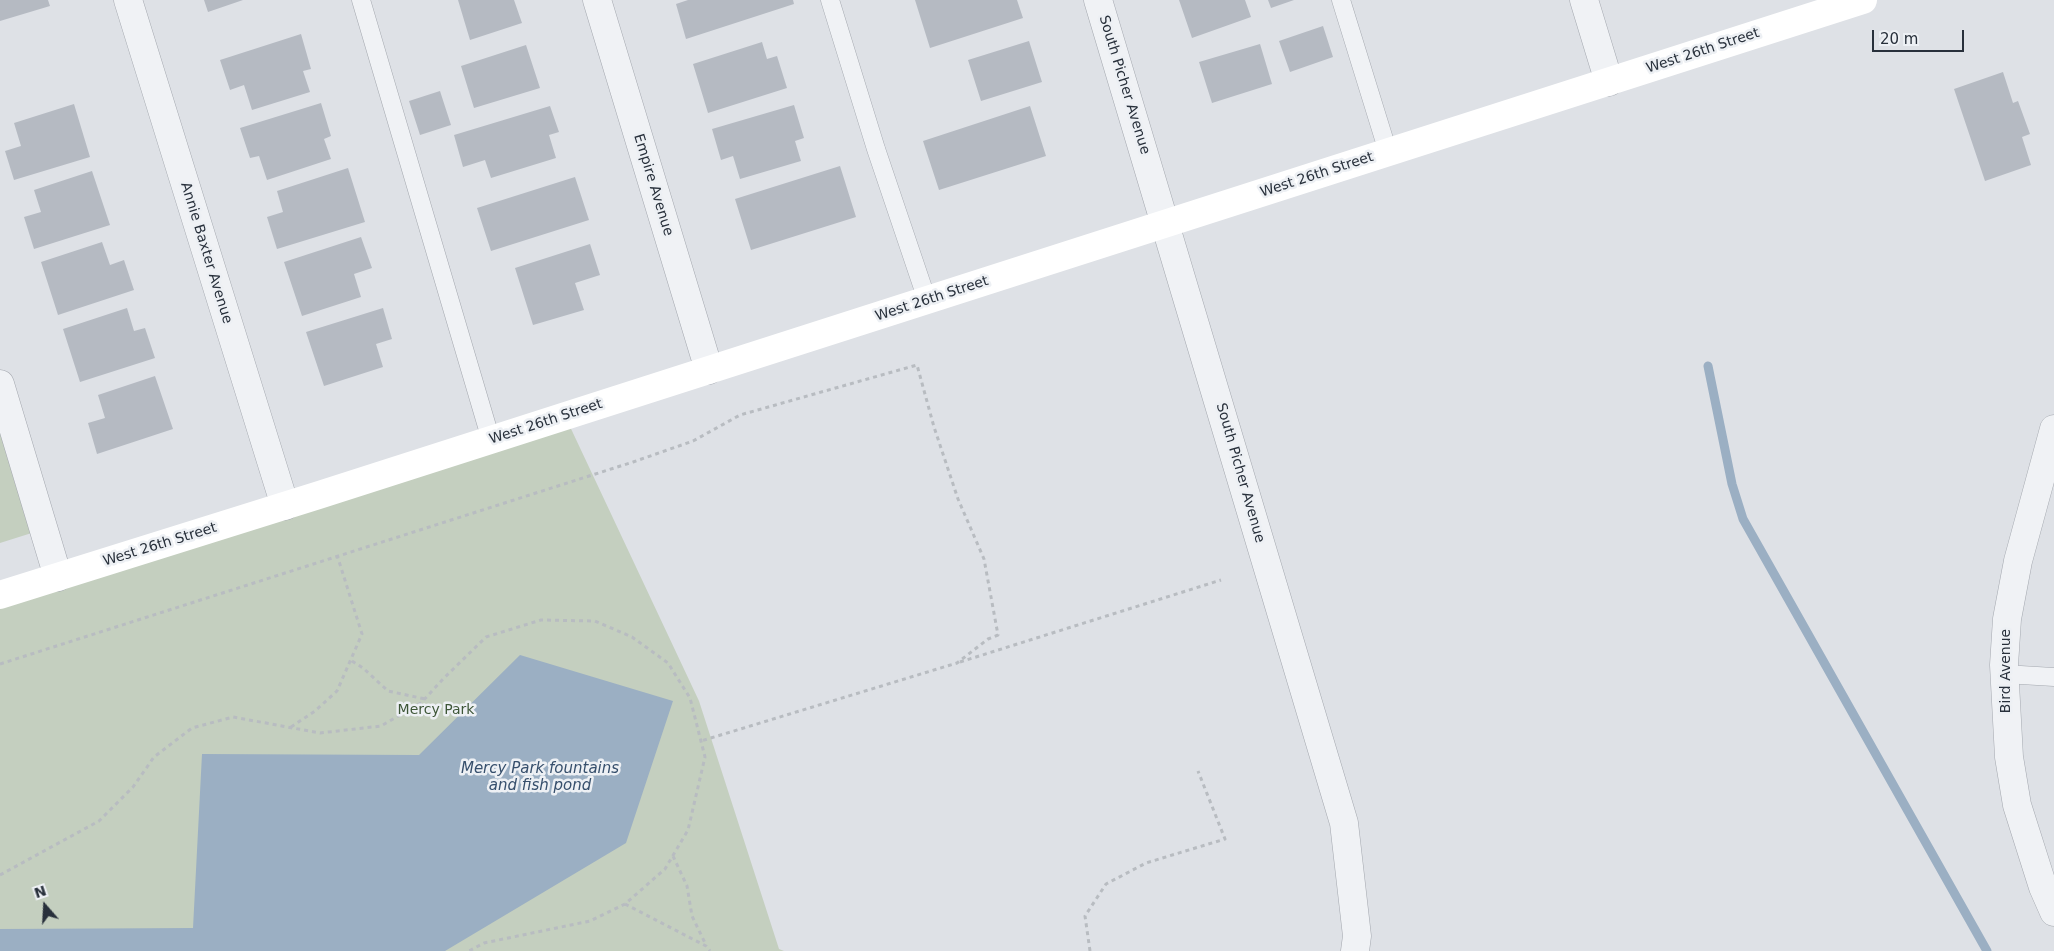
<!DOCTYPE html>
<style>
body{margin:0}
#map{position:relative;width:2054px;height:951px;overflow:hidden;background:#dee1e6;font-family:"DejaVu Sans",sans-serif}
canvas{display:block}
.north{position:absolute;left:20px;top:881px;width:50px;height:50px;-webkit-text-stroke:4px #edf0f4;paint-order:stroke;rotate:341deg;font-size:14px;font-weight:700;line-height:20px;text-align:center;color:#28303b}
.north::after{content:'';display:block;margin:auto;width:18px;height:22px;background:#28303b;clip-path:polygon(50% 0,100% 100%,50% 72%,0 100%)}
.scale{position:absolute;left:1872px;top:30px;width:92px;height:22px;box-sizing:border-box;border:2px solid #28303b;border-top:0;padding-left:6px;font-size:15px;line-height:18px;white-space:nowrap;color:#28303b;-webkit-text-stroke:4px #edf0f4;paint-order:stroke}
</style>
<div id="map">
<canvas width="2054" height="951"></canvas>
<div class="north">N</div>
<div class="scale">20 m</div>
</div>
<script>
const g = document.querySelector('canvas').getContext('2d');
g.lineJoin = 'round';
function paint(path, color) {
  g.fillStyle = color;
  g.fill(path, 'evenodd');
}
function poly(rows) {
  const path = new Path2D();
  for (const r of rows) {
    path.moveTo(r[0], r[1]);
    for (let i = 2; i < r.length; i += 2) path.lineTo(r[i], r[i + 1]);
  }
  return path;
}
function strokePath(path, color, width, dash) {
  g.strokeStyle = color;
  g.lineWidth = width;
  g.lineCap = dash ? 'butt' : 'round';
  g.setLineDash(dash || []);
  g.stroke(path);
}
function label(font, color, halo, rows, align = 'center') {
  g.font = font + ' "DejaVu Sans",sans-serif';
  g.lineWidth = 5;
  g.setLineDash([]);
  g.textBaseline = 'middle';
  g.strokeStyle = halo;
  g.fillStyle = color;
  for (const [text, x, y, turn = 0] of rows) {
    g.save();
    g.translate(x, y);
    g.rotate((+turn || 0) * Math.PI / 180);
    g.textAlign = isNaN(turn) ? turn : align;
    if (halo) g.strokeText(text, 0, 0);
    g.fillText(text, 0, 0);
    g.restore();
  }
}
const green = poly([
 [0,411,38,531,0,543],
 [565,416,699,701,779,949,784,951,0,951,0,593]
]);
const water = poly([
 [520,655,673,701,626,843,445,951,0,951,0,929,193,928,202,754,419,755]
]);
const stream = poly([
 [1708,366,1732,484,1743,519,1987,951]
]);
const building = poly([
 [0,0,48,0,50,6,0,21],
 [204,0,243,0,208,12],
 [458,0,514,0,522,23,470,40],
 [688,0,793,0,794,4,686,39,676,4],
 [915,0,1017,0,1023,18,930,48],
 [1179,0,1245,0,1251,17,1192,38],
 [1268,0,1294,0,1271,8],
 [1323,26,1333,57,1290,72,1279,41],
 [301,34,311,69,303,71,310,92,252,110,244,85,230,90,220,60],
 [1029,41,1042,82,981,101,968,60],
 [762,42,767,59,777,56,787,88,708,113,693,64],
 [1260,44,1272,84,1212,103,1199,62],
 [526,45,540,88,474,108,461,66],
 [2003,72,2013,103,2018,101,2030,134,2022,137,2031,165,1985,181,1954,89],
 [440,91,451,125,420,135,409,101],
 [321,103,331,136,324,139,331,159,267,180,259,156,250,158,240,128],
 [74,104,90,157,14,180,5,151,21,146,14,123],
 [794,105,804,138,795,141,801,161,740,179,733,156,721,160,712,129],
 [550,106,559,132,549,135,556,158,491,178,485,160,463,167,454,135],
 [1030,106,1046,156,939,190,923,141],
 [840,166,856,217,751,250,735,199],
 [348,168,365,222,277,249,267,217,283,212,277,191],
 [92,171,110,225,34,249,24,217,41,212,34,190],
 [575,177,589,220,491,251,477,208],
 [361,237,372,268,354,274,361,297,302,316,284,262],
 [102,242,110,265,124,260,134,290,58,315,41,262],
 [590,244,600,275,575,283,584,310,533,325,515,268],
 [127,308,134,331,145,328,155,358,80,382,63,329],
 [383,308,392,339,376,344,383,367,324,386,306,332],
 [155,376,173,429,97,454,88,423,105,418,98,395]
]);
const path = poly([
 [352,661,363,668,388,691,425,699],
 [960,662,1221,580],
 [0,664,633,462,693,441,740,415,917,365,934,427,958,499,984,559,998,635,988,639,957,663,701,741],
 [291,727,315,711,337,691,362,634,337,555],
 [673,856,687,886,692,916,706,945],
 [0,875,99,821,133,787,154,757,192,728,233,717,320,733,381,726,421,703,443,679,486,637,541,620,595,621,632,637,668,663,690,698,705,757,688,830,665,869,625,904,590,921,484,943,469,951],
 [625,904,706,946,710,951],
 [1090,951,1085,916,1106,884,1146,863,1225,839,1198,771]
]);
const service = poly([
 [361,0,491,440],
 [830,0,876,149,927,300],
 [1341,0,1388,152],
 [2004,674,2054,677]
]);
const minor = poly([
 [128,0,285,506],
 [597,0,709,370],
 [1098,0,1344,823,1357,936,1355,951],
 [1584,0,1609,82],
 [0,384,58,577],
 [2054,429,2018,561,2007,619,2004,665,2009,757,2017,805,2043,887,2054,912]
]);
const secondary = poly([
 [0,595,319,495,1863,0]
]);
const streetNames = [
 ["West 26th Street",1703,51,-18],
 ["South Picher Avenue",1124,85,73],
 ["West 26th Street",1317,175,-18],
 ["Empire Avenue",653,185,73],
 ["Annie Baxter Avenue",206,253,73],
 ["West 26th Street",932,299,-18],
 ["West 26th Street",546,422,-18],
 ["South Picher Avenue",1240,473,74],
 ["West 26th Street",160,545,-17],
 ["Bird Avenue",2006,671,-90]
];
const parkNames = [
 ["Mercy Park",436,710]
];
const waterNames = [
 ["Mercy Park fountains",540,769],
 ["and fish pond",540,786]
];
paint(green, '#c4cfbf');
paint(water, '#9bafc3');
strokePath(stream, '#9bafc3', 9);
paint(building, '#b5bac2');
strokePath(service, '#a4a8af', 19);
strokePath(minor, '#a4a8af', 29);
strokePath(path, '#b8bcc1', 3, [4, 4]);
strokePath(service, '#f0f2f5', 18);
strokePath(minor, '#f0f2f5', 28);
strokePath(secondary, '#fff', 28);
label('14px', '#28303b', '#edf0f4', streetNames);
label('14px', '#3d5637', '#edf0f4', parkNames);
label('italic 15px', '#364f6c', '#edf0f4', waterNames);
</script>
